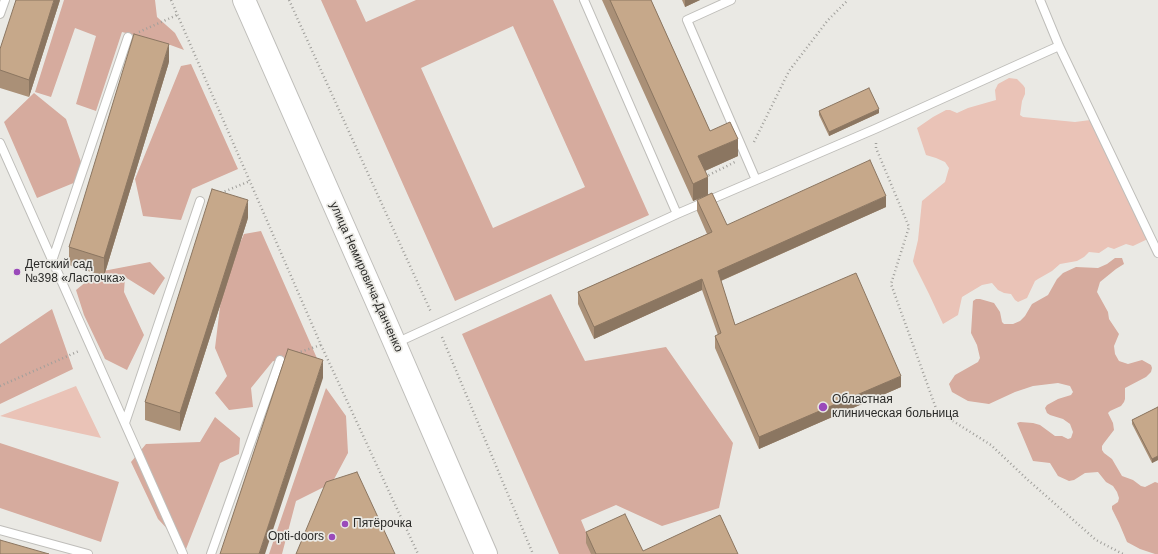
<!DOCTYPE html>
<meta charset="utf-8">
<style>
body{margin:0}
canvas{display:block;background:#eae9e4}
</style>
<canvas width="1158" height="554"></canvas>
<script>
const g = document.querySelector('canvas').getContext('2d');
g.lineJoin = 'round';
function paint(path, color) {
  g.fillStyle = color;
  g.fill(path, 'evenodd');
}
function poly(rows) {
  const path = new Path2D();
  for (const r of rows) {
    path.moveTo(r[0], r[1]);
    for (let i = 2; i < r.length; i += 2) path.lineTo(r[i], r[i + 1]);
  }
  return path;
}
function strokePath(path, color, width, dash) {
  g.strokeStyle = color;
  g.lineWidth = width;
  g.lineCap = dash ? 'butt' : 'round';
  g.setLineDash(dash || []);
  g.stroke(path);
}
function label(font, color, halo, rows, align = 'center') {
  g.font = font + ' Helvetica,sans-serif';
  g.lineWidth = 3.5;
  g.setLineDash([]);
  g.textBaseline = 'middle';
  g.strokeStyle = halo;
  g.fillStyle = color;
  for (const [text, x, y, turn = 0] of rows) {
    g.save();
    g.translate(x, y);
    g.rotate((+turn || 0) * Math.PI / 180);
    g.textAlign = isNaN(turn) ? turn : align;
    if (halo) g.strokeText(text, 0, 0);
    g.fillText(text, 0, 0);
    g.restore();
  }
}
const green = poly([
 [1009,78,1017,79,1023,85,1025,88,1025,94,1022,101,1020,115,1023,117,1075,122,1098,119,1152,237,1133,246,1126,244,1114,249,1108,247,1099,253,1089,252,1084,257,1077,261,1060,264,1052,271,1038,279,1035,281,1027,298,1018,302,1015,300,1011,294,1004,293,998,290,992,283,982,285,962,297,958,315,943,324,929,294,914,264,913,261,918,240,922,201,945,182,949,168,945,162,936,158,926,155,917,128,933,117,946,110,950,110,957,113,968,108,996,100,995,90,998,84],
 [76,386,101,438,0,416]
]);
const forest = poly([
 [64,0,155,0,157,17,175,33,184,50,165,43,122,32,96,111,76,104,96,36,75,28,51,97,35,92],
 [321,0,356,0,366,22,416,0,553,0,649,215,455,301],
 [513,26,585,187,493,228,421,68],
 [191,64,238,169,192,189,181,220,143,216,135,179,181,66],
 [34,93,66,119,82,165,76,182,37,198,4,122],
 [261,231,323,372,273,361,251,388,253,407,229,410,215,393,227,376,215,348,223,282,244,234],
 [1115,258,1122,258,1124,264,1116,269,1100,282,1097,292,1108,312,1109,319,1119,334,1114,346,1115,354,1119,361,1128,364,1142,360,1151,365,1152,368,1151,372,1146,377,1125,388,1125,399,1124,402,1121,406,1110,411,1108,413,1113,423,1114,430,1104,443,1102,446,1102,450,1104,453,1112,459,1122,476,1133,480,1141,486,1145,487,1155,482,1158,483,1158,554,1155,554,1140,549,1127,542,1119,523,1112,509,1112,506,1118,502,1119,498,1117,492,1113,486,1106,482,1098,472,1085,473,1074,480,1069,481,1058,476,1050,463,1033,461,1017,423,1020,422,1033,423,1040,425,1055,436,1062,436,1068,439,1071,438,1073,432,1070,424,1063,419,1050,415,1047,413,1045,408,1047,405,1058,399,1071,395,1073,392,1070,386,1058,383,1033,386,1015,392,989,404,968,401,952,392,949,384,955,375,978,362,980,358,977,345,971,333,973,301,976,299,980,299,994,303,1000,312,1002,322,1004,324,1013,324,1020,321,1025,316,1032,304,1048,295,1057,279,1063,273,1076,267,1098,268,1107,264],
 [150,262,165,278,154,295,125,277,124,292,144,335,127,370,105,359,84,315,76,290,98,272],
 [551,294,585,361,666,347,733,443,719,508,662,526,616,505,581,520,595,554,559,554,462,334],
 [52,309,73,369,0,404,0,344],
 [326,388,346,416,348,453,332,483,296,501,282,554,269,554],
 [215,417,240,438,239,454,220,463,186,549,158,519,131,462,146,444,200,442],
 [0,443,119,482,101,542,0,508]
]);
const path = poly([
 [171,0,321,345,418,554],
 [289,0,431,312],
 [139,32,177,15],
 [754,142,789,71,828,20,848,0],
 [876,143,876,148,909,227,891,284,937,411,991,445,1028,480,1096,540,1123,554],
 [705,177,735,162],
 [221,193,250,181],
 [442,337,533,554],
 [297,353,321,345],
 [0,386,79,351]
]);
const service = poly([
 [731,0,687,20,756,180],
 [1040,0,1059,46,1158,253],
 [0,14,5,0],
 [0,143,183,554],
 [677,214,875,129,1059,46],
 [52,261,128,37],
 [396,343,677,214,584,0],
 [125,423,200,201],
 [0,530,88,554],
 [211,554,280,360]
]);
const primary = poly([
 [244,0,383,316,486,554]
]);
const wall = poly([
 [60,0,29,97,0,88,0,49],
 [602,0,651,0,710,131,738,156,705,171,708,195,693,201],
 [682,0,700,0,685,7],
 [169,62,104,276,69,265,69,247],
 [819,111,879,113,829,136,819,115],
 [697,200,727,225,886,207,721,281,735,325,901,387,759,449,715,348,715,336,718,335,702,290,594,339,578,304,578,292,707,234,697,211],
 [248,218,180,431,145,420,145,402],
 [1158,407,1158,460,1152,463,1132,424,1132,420],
 [586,532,643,551,738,554,591,554,586,543]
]);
const shadedWall = poly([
 [54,0,60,0,29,97,29,80],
 [685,0,700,0,685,7],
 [169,44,169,62,104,276,104,258],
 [879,109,879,113,829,136,829,132],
 [738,139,738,156,698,174,698,156],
 [708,177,708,195,693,201,693,184],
 [886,196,886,207,718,282,718,271],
 [248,200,248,218,180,431,180,413],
 [702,279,702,290,594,339,594,327],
 [323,360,323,378,265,554,259,554],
 [901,376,901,387,759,449,759,437],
 [1158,456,1158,460,1152,463,1152,459]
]);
const building = poly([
 [16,0,54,0,29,80,0,70,0,49,16,0],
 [610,0,651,0,710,131,730,122,738,139,698,156,708,177,693,184,610,0],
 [134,34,169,44,104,258,69,247,134,34],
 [869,88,879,109,829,132,819,111,869,88],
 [870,160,886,196,718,271,735,325,856,273,901,376,759,437,715,336,721,333,702,279,594,327,578,292,712,232,697,200,712,193,727,225,870,160],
 [212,189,248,200,180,413,145,402,212,189],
 [288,349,323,360,259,554,220,554,288,349],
 [1158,407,1158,456,1152,459,1132,420,1158,407],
 [357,472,395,554,296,554,326,482,357,472],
 [625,514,643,551,720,515,738,554,596,554,586,532,625,514],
 [0,540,49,554,0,554,0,540]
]);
const markers = [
 [17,272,4,"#9a4aba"],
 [823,407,5,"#9a4aba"],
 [345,524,4,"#9a4aba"],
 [332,537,4,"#9a4aba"]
];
const poiNames = [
 ["Детский сад",25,265],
 ["№398 «Ласточка»",25,279],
 ["Областная",832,400],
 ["клиническая больница",832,414],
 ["Пятёрочка",353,524],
 ["Opti-doors",324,537,"right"]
];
const streetNames = [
 ["улица Немировича-Данченко",366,277,66]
];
paint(green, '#eac3b7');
paint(forest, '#d6ab9e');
strokePath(service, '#bfbeba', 10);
strokePath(primary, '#bfbeba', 24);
strokePath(path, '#a09f9b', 2.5, [1, 3]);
strokePath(service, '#fff', 8);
strokePath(primary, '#fff', 22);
paint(wall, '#aa9077');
paint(shadedWall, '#8b7661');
paint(building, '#c6a88a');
strokePath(building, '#8b7661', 1);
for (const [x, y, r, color] of markers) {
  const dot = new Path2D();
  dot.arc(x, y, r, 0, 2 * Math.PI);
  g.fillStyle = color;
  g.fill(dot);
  strokePath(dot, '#eae9e4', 1.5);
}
label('12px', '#2a2a28', '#eae9e4', poiNames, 'left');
label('12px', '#2a2a28', '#eae9e4', streetNames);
</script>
